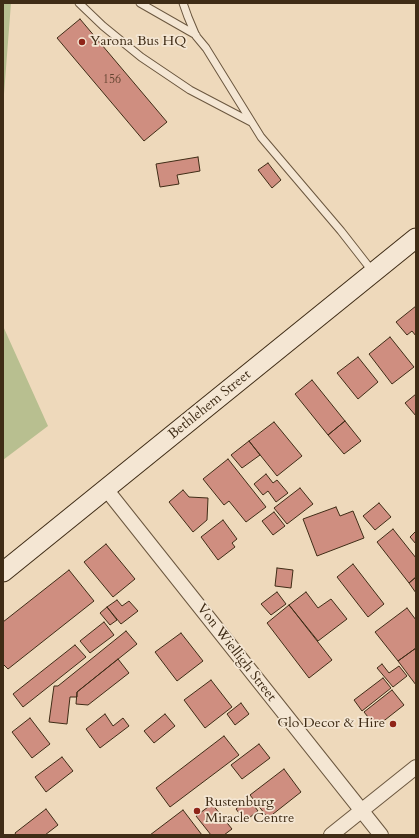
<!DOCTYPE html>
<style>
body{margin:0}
#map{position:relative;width:419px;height:838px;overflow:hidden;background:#eed9bb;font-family:Cardo,serif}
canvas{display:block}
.frame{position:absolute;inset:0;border:4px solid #3f2c16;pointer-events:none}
</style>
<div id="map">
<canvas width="419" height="838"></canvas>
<div class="frame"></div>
</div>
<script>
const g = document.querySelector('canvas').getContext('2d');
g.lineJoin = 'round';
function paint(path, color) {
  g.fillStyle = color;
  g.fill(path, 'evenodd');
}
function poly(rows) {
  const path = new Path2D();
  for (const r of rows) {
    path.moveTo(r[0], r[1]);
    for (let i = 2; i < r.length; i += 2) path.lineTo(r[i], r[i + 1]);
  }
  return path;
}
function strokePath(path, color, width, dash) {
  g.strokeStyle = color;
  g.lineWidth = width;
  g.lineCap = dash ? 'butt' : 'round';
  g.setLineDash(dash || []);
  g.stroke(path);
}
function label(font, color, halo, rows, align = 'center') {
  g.font = font + ' Cardo,serif';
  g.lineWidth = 3.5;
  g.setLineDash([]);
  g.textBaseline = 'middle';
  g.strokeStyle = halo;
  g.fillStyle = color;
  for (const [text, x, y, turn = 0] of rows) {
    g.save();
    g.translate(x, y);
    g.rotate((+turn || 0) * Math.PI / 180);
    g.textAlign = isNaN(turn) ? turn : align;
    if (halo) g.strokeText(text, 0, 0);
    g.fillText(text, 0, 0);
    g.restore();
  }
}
const green = poly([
 [3,3,11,3,3,107],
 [3,326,48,426,3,460]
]);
const building = poly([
 [80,19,167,122,144,141,57,38,80,19],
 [198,157,200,171,177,175,179,184,160,187,156,164,198,157],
 [268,163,281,180,272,188,258,170,268,163],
 [416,306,416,336,412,331,407,335,396,322,416,306],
 [390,337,414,367,392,384,369,354,390,337],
 [358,357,378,382,358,399,337,373,358,357],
 [312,380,345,421,328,435,295,394,312,380],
 [416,394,416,416,405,403,416,394],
 [345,421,361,441,344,454,328,435,345,421],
 [274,422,302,456,277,476,249,441,274,422],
 [249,441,260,455,242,468,231,455,249,441],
 [228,459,266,507,246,522,229,501,224,505,203,479,228,459],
 [266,474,273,483,277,480,288,493,276,502,268,491,263,495,254,484,266,474],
 [300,488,313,504,287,524,274,508,300,488],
 [183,490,189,497,208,498,207,520,193,532,169,502,183,490],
 [379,503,391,517,375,530,363,516,379,503],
 [336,507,340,516,353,511,364,538,317,556,303,519,336,507],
 [274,512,285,526,273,535,262,521,274,512],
 [223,520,237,539,232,543,235,547,218,560,201,537,223,520],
 [393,529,416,558,416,577,409,583,377,542,393,529],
 [416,531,416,544,410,537,416,531],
 [106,544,135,579,113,597,84,562,106,544],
 [353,564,384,604,368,617,337,577,353,564],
 [277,568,293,570,291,588,275,586,277,568],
 [69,570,94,601,8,669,3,664,3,622,69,570],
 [416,577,416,593,409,583,416,577],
 [277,592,286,604,271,615,261,604,277,592],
 [306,592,318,608,331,599,347,619,318,641,289,605,306,592],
 [117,600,122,606,129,601,138,611,121,624,107,607,117,600],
 [289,605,332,660,309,678,267,623,289,605],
 [107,607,117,620,110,625,100,613,107,607],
 [407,608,416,620,416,648,398,661,375,632,407,608],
 [104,622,114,635,90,653,80,641,104,622],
 [126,631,137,644,77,692,77,697,70,697,67,724,49,722,54,686,58,686,126,631],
 [181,633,203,661,177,681,155,652,181,633],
 [75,645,86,657,23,707,13,694,75,645],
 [416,648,416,685,398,661,416,648],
 [118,659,129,673,88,705,76,704,77,692,118,659],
 [382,664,389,673,399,666,407,676,393,687,377,668,382,664],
 [383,678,391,688,362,711,354,700,383,678],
 [211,680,232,707,205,728,184,700,211,680],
 [392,690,404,705,376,727,364,712,392,690],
 [241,703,249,714,235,725,227,714,241,703],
 [105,714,113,726,123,718,129,726,100,748,86,729,105,714],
 [165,714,175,726,154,743,144,731,165,714],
 [30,718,50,744,32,758,12,732,30,718],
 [224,736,239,755,170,807,156,788,224,736],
 [259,744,270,758,242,779,231,765,259,744],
 [62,757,73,771,46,792,35,777,62,757],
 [284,769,301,792,268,818,250,795,284,769],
 [249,799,258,811,245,821,236,809,249,799],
 [212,804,232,829,224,835,211,835,196,816,212,804],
 [46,809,58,825,45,835,16,835,15,833,46,809],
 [183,810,202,835,150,835,183,810]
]);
const service = poly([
 [79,3,103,26,141,57,190,90,251,122],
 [140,3,196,35],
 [183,3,188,17,196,36,206,48,261,137,341,231,373,272]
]);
const minor = poly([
 [106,489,381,835],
 [331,835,416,767]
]);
const secondary = poly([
 [3,572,416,238]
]);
const markers = [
 [82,42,4,"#8f2418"],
 [393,724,4,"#8f2418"],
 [197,811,4,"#8f2418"]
];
const numberNames = [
 ["156",112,80]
];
const poiNames = [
 ["Yarona Bus HQ",90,42],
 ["Glo Decor & Hire",385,724,"right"],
 ["Rustenburg",205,803],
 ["Miracle Centre",205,819]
];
const streetNames = [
 ["Bethlehem Street",210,405,-39],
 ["Von Wielligh Street",236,653,52]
];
paint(green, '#b8bf90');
paint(building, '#cf8e80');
strokePath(building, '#3f2c16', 1);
strokePath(service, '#6b573f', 9);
strokePath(minor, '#6b573f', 16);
strokePath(secondary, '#3f2c16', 21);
strokePath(service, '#f4e6d3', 7);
strokePath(minor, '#f4e6d3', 14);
strokePath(secondary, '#f4e6d3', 19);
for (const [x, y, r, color] of markers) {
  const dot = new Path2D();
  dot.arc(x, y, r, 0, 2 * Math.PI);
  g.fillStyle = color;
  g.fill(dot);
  strokePath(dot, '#f4e6d3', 1.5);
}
label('12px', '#634430', null, numberNames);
label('14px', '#3f2c16', '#f4e6d3', poiNames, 'left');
label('14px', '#3f2c16', '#f4e6d3', streetNames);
</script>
